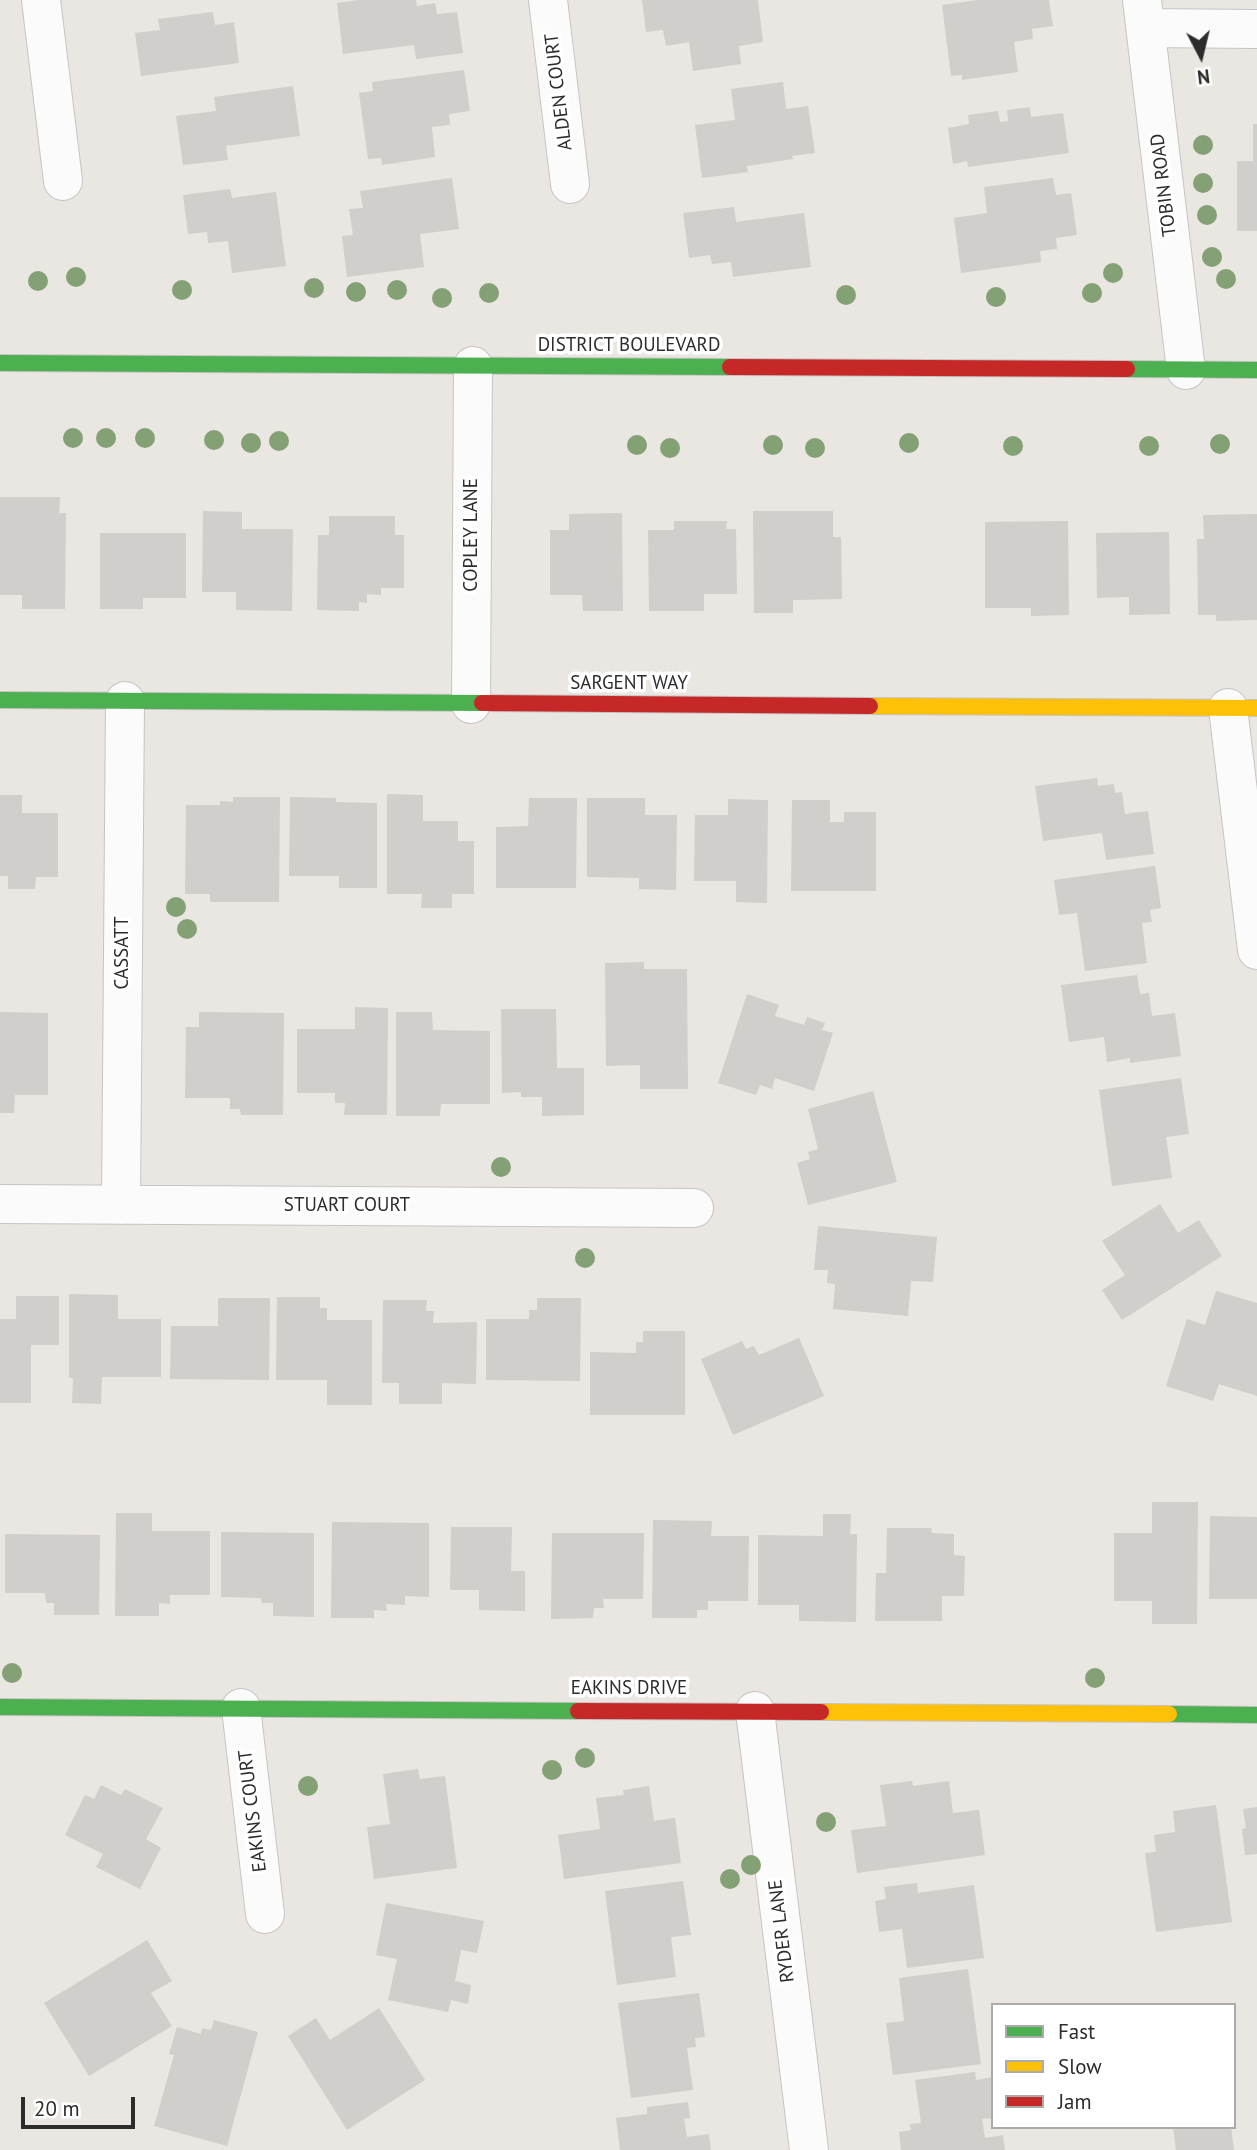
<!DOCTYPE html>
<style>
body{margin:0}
#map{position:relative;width:1257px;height:2150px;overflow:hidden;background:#eae6e2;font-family:"PT Sans",sans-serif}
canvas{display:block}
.legend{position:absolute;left:991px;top:2003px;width:245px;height:126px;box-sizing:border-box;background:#fff;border:2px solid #ababab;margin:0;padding:9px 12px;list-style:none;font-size:21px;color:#2c2c2c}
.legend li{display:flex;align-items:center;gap:14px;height:35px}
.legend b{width:35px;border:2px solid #ababab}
.north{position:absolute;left:1166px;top:21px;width:70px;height:70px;-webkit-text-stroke:5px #fff;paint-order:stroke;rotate:173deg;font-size:19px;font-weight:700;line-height:28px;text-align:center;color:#2c2c2c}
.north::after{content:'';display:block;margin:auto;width:24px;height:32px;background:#2c2c2c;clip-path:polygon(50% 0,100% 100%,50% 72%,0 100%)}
.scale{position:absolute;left:21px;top:2097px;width:114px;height:32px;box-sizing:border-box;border:4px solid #2c2c2c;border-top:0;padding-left:9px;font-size:21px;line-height:24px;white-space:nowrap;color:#2c2c2c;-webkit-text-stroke:5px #fff;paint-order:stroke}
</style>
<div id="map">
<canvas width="1257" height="2150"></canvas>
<ul class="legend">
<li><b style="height:9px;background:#4caf50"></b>Fast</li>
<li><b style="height:9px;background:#ffc107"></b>Slow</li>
<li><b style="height:9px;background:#c62828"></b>Jam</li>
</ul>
<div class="north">N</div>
<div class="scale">20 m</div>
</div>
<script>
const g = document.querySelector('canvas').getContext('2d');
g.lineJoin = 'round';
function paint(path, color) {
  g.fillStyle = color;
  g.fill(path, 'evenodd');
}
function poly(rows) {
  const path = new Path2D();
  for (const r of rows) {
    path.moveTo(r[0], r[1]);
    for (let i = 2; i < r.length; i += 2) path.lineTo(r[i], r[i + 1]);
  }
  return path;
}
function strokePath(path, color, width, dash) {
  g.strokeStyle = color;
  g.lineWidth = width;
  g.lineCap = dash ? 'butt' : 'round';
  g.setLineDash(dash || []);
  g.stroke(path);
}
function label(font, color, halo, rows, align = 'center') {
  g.font = font + ' "PT Sans",sans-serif';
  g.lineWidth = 7;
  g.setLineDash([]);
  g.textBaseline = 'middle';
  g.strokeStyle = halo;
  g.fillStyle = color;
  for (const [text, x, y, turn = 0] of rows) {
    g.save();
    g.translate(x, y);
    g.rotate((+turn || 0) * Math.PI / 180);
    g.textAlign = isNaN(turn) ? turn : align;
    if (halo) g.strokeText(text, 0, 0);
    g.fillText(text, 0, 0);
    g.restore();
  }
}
const building = poly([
 [358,0,416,0,417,6,435,3,437,14,457,12,463,53,416,59,414,45,343,54,337,3],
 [642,0,758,0,763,42,739,46,741,64,693,71,689,42,666,46,663,30,646,32],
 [978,0,1049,0,1053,26,1032,29,1033,39,1014,42,1018,72,962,80,962,75,951,76,942,5],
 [213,12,215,25,234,22,239,63,141,76,135,33,160,30,158,19],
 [464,70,470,111,449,114,450,125,432,127,435,157,382,165,381,158,368,159,359,93,373,91,372,82],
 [783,82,786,109,808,106,815,153,792,156,793,159,747,166,748,172,702,178,695,125,735,120,731,89],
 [293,86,300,136,226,146,228,160,183,165,176,116,216,111,214,97],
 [1030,107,1031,117,1063,113,1069,153,968,167,967,161,953,164,948,128,969,124,968,115,998,111,1000,122,1008,121,1007,110],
 [1253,124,1257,124,1257,231,1237,231,1237,161,1253,161],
 [452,178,459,229,420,234,424,267,347,277,342,236,353,235,349,209,363,208,360,191],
 [1053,178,1056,195,1071,193,1077,235,1056,238,1057,249,1040,251,1041,262,961,273,954,218,987,213,984,187],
 [230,189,232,198,276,192,286,266,232,273,228,241,208,243,207,232,188,234,183,195],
 [734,207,736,222,804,213,811,267,733,277,731,262,712,264,710,255,689,258,683,213],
 [0,497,60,497,59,513,66,513,65,609,22,609,22,595,0,595],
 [203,511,242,512,242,529,293,529,292,611,236,610,236,592,202,592],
 [753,511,833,511,833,537,841,537,842,599,793,600,793,613,754,613],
 [622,513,623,611,583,611,582,595,550,595,550,530,569,530,569,514],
 [1257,514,1257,620,1216,621,1216,615,1198,615,1197,539,1204,539,1203,515],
 [329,516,395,516,395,535,404,535,404,588,381,588,381,595,367,594,367,603,359,602,359,611,317,610,318,535,329,535],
 [674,521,727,521,726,529,736,529,737,594,704,594,704,611,649,611,648,530,674,530],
 [1068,521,1069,615,1031,616,1031,608,985,608,985,522],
 [1169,532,1170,614,1129,615,1129,597,1097,598,1096,533],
 [100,533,186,533,186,598,143,598,143,609,100,609],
 [1097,778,1098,786,1114,784,1115,793,1122,792,1125,814,1148,811,1154,854,1106,860,1102,833,1043,841,1035,786],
 [387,794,423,795,423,821,458,821,458,841,474,841,474,894,452,894,452,908,421,908,422,894,387,894],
 [0,795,22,795,22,813,58,813,58,877,36,877,35,889,8,889,8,876,0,876],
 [233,797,280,797,279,902,210,902,210,894,185,894,186,805,220,805,220,801,233,802],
 [290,797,336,798,336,802,377,803,377,888,339,888,339,876,289,876],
 [529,798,577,798,576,888,496,888,496,827,528,826],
 [587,798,645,798,645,815,677,815,676,890,639,889,639,878,587,877],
 [728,799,768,800,767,903,736,902,736,881,694,881,695,815,728,815],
 [792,800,830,800,830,822,844,822,844,812,876,812,876,891,791,891],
 [1155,866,1161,908,1150,910,1152,922,1142,923,1147,963,1085,971,1077,913,1059,915,1054,880],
 [644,962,644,969,687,969,688,1089,640,1089,640,1065,606,1066,605,963],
 [1137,975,1140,994,1149,993,1152,1016,1175,1013,1181,1056,1130,1063,1130,1058,1107,1062,1104,1037,1069,1042,1061,985],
 [747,994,779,1005,775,1016,804,1025,807,1017,825,1023,822,1030,833,1033,814,1091,775,1078,772,1089,760,1085,756,1095,718,1083],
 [355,1007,388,1008,387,1115,344,1115,345,1103,335,1103,335,1093,297,1093,297,1029,355,1029],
 [501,1009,556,1009,557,1068,584,1068,584,1115,542,1116,542,1097,521,1097,521,1092,502,1093],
 [0,1012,48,1013,48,1095,15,1095,14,1113,0,1113],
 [199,1012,284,1013,283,1115,241,1115,240,1109,230,1109,230,1098,185,1098,186,1027,199,1027],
 [396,1012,432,1012,433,1030,490,1031,490,1104,441,1104,440,1116,396,1116],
 [1181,1078,1189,1134,1166,1137,1172,1178,1112,1186,1099,1090],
 [873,1091,897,1182,808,1205,797,1163,810,1159,808,1152,818,1149,808,1109],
 [1160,1204,1178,1233,1199,1220,1222,1256,1122,1320,1102,1290,1125,1275,1102,1241],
 [818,1226,937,1237,933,1282,911,1281,908,1316,833,1309,835,1284,827,1283,828,1270,814,1270],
 [1216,1291,1257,1303,1257,1396,1219,1384,1213,1401,1166,1386,1187,1319,1205,1325],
 [69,1294,118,1295,118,1319,161,1319,161,1377,102,1377,101,1404,72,1403,73,1378,69,1378],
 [16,1296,59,1296,59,1345,31,1345,31,1403,0,1403,0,1319,16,1319],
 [277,1297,320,1297,320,1308,327,1308,327,1320,372,1320,372,1405,327,1405,327,1380,276,1380],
 [218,1298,270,1298,269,1380,170,1379,171,1326,218,1326],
 [537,1298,581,1298,580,1381,486,1380,486,1319,529,1319,529,1310,537,1310],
 [383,1300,427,1300,426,1311,434,1311,433,1323,477,1322,476,1384,442,1383,442,1404,399,1404,399,1383,382,1383],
 [643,1331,685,1331,685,1415,590,1415,590,1352,636,1353,636,1342,643,1342],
 [799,1338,824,1396,733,1435,701,1359,742,1341,746,1349,754,1346,759,1355],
 [1152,1502,1198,1502,1197,1624,1152,1624,1152,1601,1114,1601,1114,1533,1152,1533],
 [116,1513,152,1513,152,1531,210,1531,210,1595,170,1595,170,1604,159,1603,159,1616,115,1616],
 [823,1514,851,1514,850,1534,857,1534,856,1622,799,1621,799,1605,758,1605,758,1535,823,1536],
 [1210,1516,1257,1517,1257,1599,1209,1599],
 [653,1520,712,1521,711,1536,749,1536,748,1601,708,1601,708,1610,697,1610,697,1618,652,1618],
 [332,1522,429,1523,429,1597,405,1596,405,1605,386,1604,387,1611,374,1610,374,1618,331,1618],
 [451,1527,512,1527,511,1571,525,1571,525,1611,479,1610,479,1590,450,1590],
 [887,1528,931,1528,932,1533,954,1534,954,1555,965,1556,964,1596,942,1596,942,1621,875,1621,876,1573,886,1573],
 [221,1532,314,1533,314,1617,273,1616,273,1603,262,1603,261,1598,221,1597],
 [552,1533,644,1533,643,1599,603,1599,604,1608,594,1608,593,1618,551,1619],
 [5,1534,100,1535,99,1615,54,1615,54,1603,46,1603,45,1593,5,1593],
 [418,1769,420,1779,445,1776,457,1868,374,1879,367,1827,390,1824,383,1774],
 [912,1781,913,1786,949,1781,953,1813,979,1810,985,1855,857,1873,851,1830,886,1826,880,1785],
 [101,1785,121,1795,125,1789,163,1808,146,1839,161,1848,140,1889,96,1867,103,1854,65,1835,85,1795,94,1799],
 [649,1786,654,1821,675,1818,681,1863,564,1879,558,1835,600,1829,596,1798,624,1795,623,1790],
 [1216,1805,1232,1922,1156,1932,1145,1853,1156,1852,1154,1835,1175,1832,1173,1811],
 [1257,1807,1257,1854,1245,1855,1242,1829,1246,1828,1243,1809],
 [683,1881,691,1935,671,1937,676,1977,617,1985,605,1891],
 [917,1883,918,1893,974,1885,984,1958,907,1968,902,1929,879,1932,875,1901,886,1899,884,1887],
 [386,1903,484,1921,477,1953,461,1950,455,1981,471,1985,468,2004,451,2000,448,2012,388,2000,397,1959,376,1955],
 [147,1940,172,1981,151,1993,172,2026,89,2076,44,2003],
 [968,1969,981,2064,893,2075,886,2023,904,2021,899,1978],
 [699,1993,705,2037,695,2038,696,2047,687,2048,693,2090,631,2098,618,2003],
 [379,2008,425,2080,347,2130,288,2036,316,2018,330,2040],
 [214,2020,258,2032,227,2146,154,2126,174,2055,169,2054,177,2027,201,2034,202,2028,211,2030],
 [975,2072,976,2080,993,2077,993,2118,982,2119,985,2138,1003,2135,1005,2150,901,2150,899,2132,911,2130,910,2124,921,2123,915,2080],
 [688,2102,690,2118,684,2119,687,2137,709,2134,711,2150,620,2150,616,2118,647,2114,647,2107],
 [1173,2127,1231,2127,1234,2150,1176,2150]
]);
const street = poly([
 [41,0,63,181],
 [548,0,570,184],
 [1142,0,1186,370],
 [1146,28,1257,29],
 [471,704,473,366],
 [1228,708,1257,950],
 [0,1204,694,1208],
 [121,1205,125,701],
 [241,1708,265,1914],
 [755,1711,809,2150]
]);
const fast = poly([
 [0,363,730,367],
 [1127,369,1257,370],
 [0,700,482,703],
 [0,1707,578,1711],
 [1169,1714,1257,1715]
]);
const slow = poly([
 [870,706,1257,708],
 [821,1712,1169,1714]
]);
const jam = poly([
 [730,367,1127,369],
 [482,703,870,706],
 [578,1711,821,1712]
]);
const trees = [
 [1203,145],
 [1203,183],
 [1207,215],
 [1212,257],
 [1113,273],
 [76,277],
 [1226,279],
 [38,281],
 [314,288],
 [182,290],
 [397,290],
 [356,292],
 [489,293],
 [1092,293],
 [846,295],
 [996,297],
 [442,298],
 [73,438],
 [106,438],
 [145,438],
 [214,440],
 [279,441],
 [251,443],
 [909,443],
 [1220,444],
 [637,445],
 [773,445],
 [1013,446],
 [1149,446],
 [670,448],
 [815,448],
 [176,907],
 [187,929],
 [501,1167],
 [585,1258],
 [12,1673],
 [1095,1678],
 [585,1758],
 [552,1770],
 [308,1786],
 [826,1822],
 [751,1865],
 [730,1879]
];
const streetNames = [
 ["ALDEN COURT",559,92,-97],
 ["TOBIN ROAD",1164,185,-97],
 ["DISTRICT BOULEVARD",629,346],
 ["COPLEY LANE",472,535,-90],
 ["SARGENT WAY",629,684],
 ["CASSATT",123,953,-90],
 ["STUART COURT",347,1206],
 ["EAKINS DRIVE",629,1689],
 ["EAKINS COURT",253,1811,-97],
 ["RYDER LANE",782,1931,-97]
];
paint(building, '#d1cecb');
strokePath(street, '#c6c4c5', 40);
strokePath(fast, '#c6c4c5', 18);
strokePath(slow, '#c6c4c5', 18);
strokePath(jam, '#c6c4c5', 18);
strokePath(street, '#fcfbfb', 38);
strokePath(fast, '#4caf50', 16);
strokePath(slow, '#ffc107', 16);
strokePath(jam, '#c62828', 16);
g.fillStyle = '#84a175';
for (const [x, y] of trees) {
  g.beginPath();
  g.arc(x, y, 10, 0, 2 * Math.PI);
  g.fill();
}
label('19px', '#2c2c2c', '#fff', streetNames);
</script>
